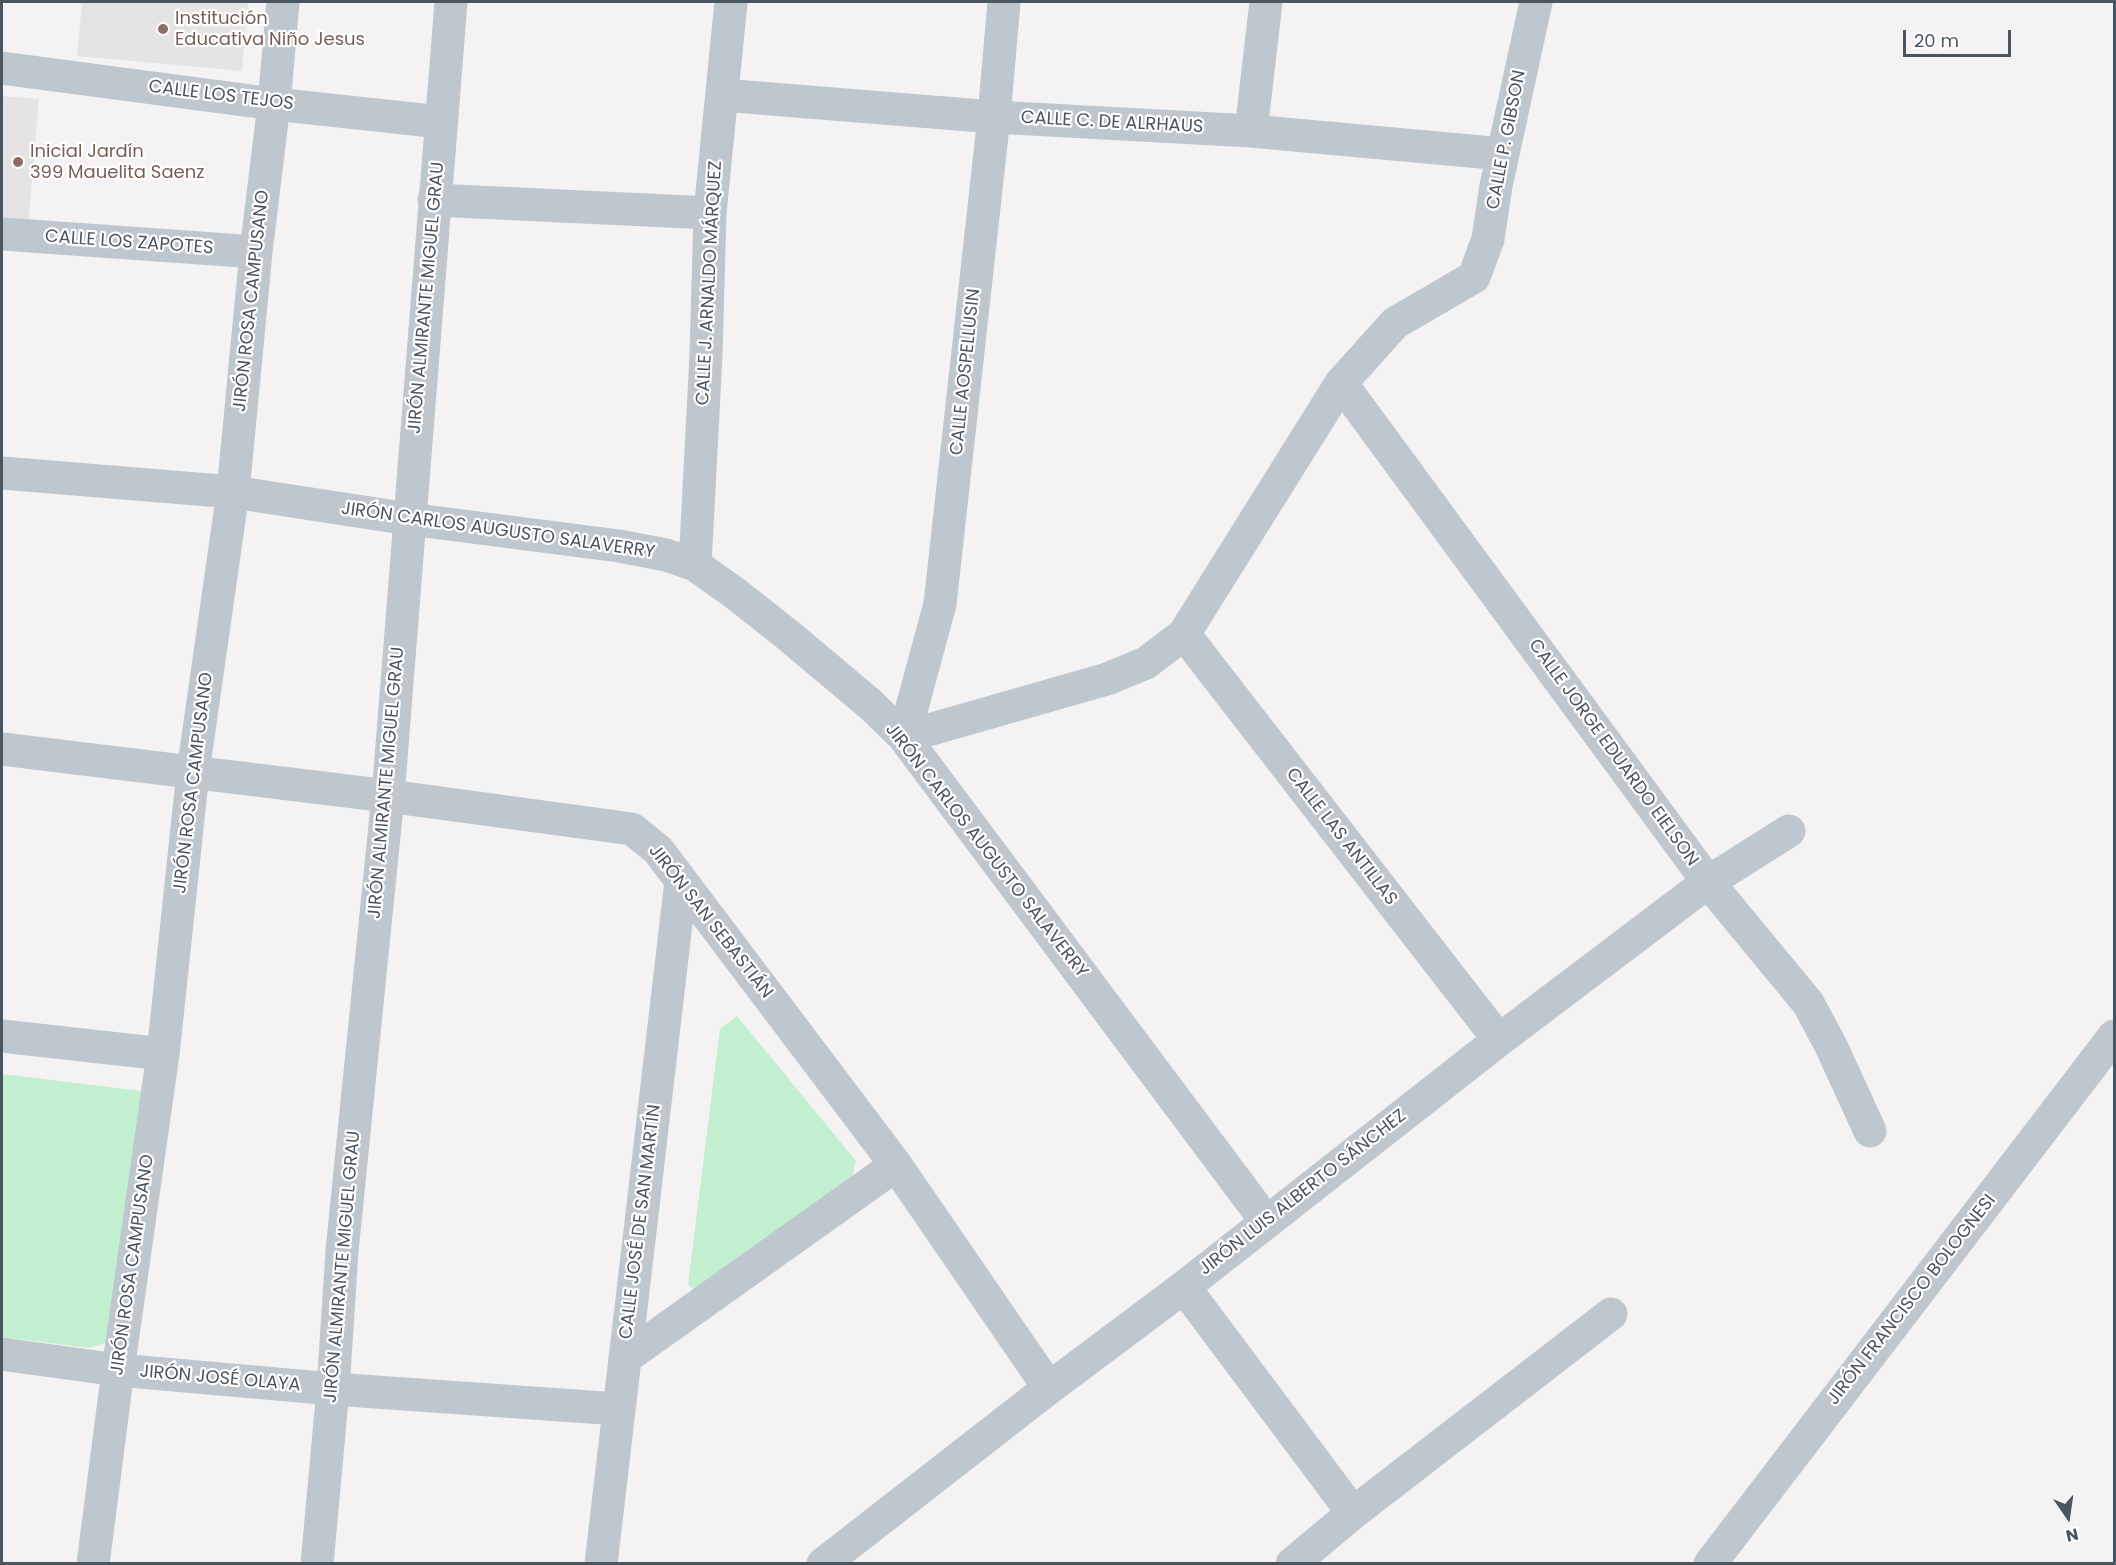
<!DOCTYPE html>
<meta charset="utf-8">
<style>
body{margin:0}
#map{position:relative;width:2116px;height:1565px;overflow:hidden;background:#f4f2f2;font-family:Poppins,sans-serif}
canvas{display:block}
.frame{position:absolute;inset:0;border:3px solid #4a565f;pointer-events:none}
.north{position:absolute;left:2038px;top:1487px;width:60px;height:60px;-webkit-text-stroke:4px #fff;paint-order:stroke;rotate:167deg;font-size:16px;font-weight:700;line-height:24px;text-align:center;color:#4a565f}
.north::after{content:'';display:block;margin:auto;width:21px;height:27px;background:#4a565f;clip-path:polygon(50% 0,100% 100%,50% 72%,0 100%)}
.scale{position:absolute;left:1903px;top:30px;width:108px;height:27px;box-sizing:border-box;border:3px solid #4a565f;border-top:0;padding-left:8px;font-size:18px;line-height:21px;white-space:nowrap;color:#4a565f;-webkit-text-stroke:4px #fff;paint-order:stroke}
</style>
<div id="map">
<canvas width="2116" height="1565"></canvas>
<div class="frame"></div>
<div class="north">N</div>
<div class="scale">20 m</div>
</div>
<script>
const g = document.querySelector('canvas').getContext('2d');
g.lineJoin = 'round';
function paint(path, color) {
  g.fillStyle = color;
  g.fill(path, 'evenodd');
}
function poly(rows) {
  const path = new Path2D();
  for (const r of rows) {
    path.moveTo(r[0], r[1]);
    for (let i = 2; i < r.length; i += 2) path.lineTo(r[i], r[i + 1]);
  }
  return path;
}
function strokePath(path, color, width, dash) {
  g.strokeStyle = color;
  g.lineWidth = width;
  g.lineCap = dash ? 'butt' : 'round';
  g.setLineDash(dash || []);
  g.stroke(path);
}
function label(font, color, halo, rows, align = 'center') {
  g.font = font + ' Poppins,sans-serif';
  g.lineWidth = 4.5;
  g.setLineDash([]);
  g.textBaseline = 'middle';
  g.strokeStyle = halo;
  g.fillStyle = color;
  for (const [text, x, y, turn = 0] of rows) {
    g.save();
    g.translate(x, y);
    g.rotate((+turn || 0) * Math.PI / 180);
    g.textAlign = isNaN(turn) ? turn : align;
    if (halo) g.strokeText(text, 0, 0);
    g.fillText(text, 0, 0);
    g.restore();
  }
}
const education = poly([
 [82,2,248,2,242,71,77,56],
 [2,96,39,99,28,228,2,226]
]);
const green = poly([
 [737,1016,856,1161,851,1181,703,1297,688,1285,720,1029],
 [2,1074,150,1092,106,1343,89,1348,2,1337]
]);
const minor = poly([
 [2,68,274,104,441,122],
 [722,95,994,117,1251,131,1503,154],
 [1251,131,1266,2],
 [434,200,710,213],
 [2,234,256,252],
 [1341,383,1708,882,1808,1003,1831,1046,1870,1131],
 [2,473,233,492,409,519,619,546,666,555,695,565,736,594,789,636,870,704,904,737,1266,1221],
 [695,565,706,355,710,213,731,2],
 [1184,634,1499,1040],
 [904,737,1107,679,1146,663,1184,634,1341,383,1395,323,1474,277,1488,239,1496,186,1536,2],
 [904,737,940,604,994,117,1004,2],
 [2,749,388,796,632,829,658,850,896,1165,1049,1388],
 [2,1036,163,1054],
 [1184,1287,1353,1513],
 [2,1354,118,1370,333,1389,618,1409],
 [625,1358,896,1165],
 [93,1564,118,1370,163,1054,193,772,233,492,256,252,274,104,283,2],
 [601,1564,681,881],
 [823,1564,1049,1388,1184,1287,1499,1040,1708,882,1789,831],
 [1292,1564,1353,1513,1611,1314]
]);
const tertiary = poly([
 [317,1564,333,1389,342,1251,388,796,451,2],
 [1710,1564,2114,1036]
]);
const markers = [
 [163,29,6,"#8d6e63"],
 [18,162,6,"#8d6e63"]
];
const educationNames = [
 ["Institución",175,19],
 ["Educativa Niño Jesus",175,40],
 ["Inicial Jardín",30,152],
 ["399 Mauelita Saenz",30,173]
];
const streetNames = [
 ["CALLE LOS TEJOS",221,96,7],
 ["CALLE C. DE ALRHAUS",1112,123,3],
 ["CALLE P. GIBSON",1507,140,-79],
 ["CALLE LOS ZAPOTES",129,243,4],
 ["CALLE J. ARNALDO MÁRQUEZ",710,283,-87],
 ["JIRÓN ALMIRANTE MIGUEL GRAU",427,298,-85],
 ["JIRÓN ROSA CAMPUSANO",252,301,-84],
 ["CALLE AOSPELLUSIN",966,372,-84],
 ["JIRÓN CARLOS AUGUSTO SALAVERRY",498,531,8],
 ["CALLE JORGE EDUARDO EIELSON",1613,753,54],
 ["JIRÓN ROSA CAMPUSANO",194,783,-83],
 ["JIRÓN ALMIRANTE MIGUEL GRAU",387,783,-85],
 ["CALLE LAS ANTILLAS",1341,837,52],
 ["JIRÓN CARLOS AUGUSTO SALAVERRY",986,851,52],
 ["JIRÓN SAN SEBASTIÁN",710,922,52],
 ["JIRÓN LUIS ALBERTO SÁNCHEZ",1303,1193,-38],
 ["CALLE JOSÉ DE SAN MARTÍN",641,1222,-83],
 ["JIRÓN ROSA CAMPUSANO",133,1265,-82],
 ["JIRÓN ALMIRANTE MIGUEL GRAU",343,1267,-85],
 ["JIRÓN FRANCISCO BOLOGNESI",1912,1300,-52],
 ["JIRÓN JOSÉ OLAYA",220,1379,5]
];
paint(education, '#e5e3e4');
paint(green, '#c3efd1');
strokePath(minor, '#bec7cd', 33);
strokePath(tertiary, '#bec7cd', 33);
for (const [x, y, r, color] of markers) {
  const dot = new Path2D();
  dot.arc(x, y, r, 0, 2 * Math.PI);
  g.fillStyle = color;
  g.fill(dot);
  strokePath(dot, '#fff', 2);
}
label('18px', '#785e54', '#fff', educationNames, 'left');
label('18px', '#4a565f', '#fff', streetNames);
</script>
